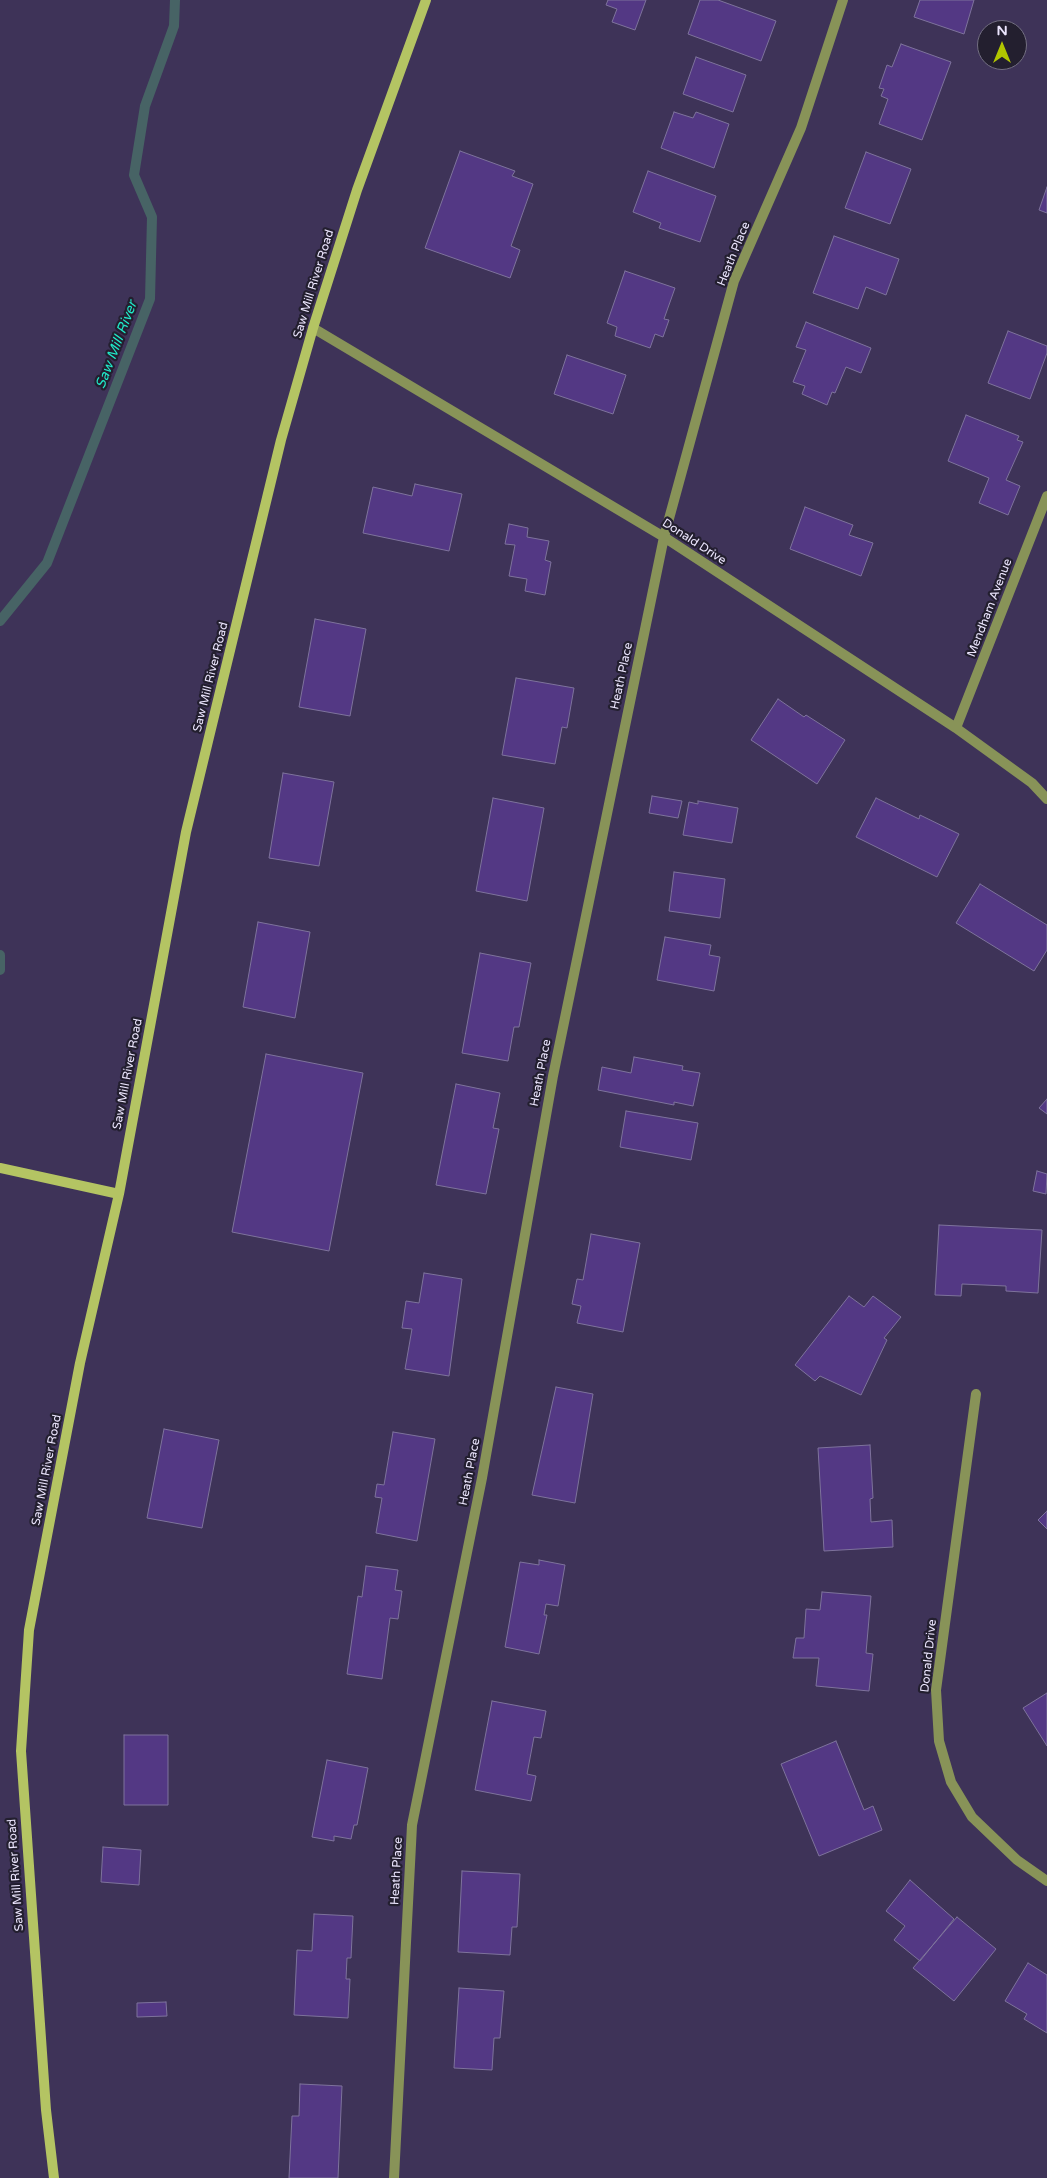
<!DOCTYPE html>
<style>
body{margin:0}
#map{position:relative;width:1047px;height:2178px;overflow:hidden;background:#3e3358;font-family:"Varela Round",sans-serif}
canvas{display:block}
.north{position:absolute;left:977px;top:20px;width:50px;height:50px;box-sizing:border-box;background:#231f2f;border:1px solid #736f82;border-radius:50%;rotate:0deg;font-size:14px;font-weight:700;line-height:20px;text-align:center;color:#ece6fe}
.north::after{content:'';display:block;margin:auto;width:18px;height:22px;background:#b1c500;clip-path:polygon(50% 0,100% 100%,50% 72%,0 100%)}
</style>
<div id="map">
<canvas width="1047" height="2178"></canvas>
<div class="north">N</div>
</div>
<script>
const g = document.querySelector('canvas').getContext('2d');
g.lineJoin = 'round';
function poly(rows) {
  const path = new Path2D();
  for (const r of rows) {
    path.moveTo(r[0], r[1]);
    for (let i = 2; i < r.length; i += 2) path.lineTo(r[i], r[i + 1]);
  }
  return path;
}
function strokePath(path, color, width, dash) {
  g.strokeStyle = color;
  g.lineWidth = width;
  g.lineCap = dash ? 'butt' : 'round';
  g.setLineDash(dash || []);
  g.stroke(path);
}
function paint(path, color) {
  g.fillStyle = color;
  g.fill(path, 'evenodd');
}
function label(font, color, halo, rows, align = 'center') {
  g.font = font + ' "Varela Round",sans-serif';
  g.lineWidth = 4.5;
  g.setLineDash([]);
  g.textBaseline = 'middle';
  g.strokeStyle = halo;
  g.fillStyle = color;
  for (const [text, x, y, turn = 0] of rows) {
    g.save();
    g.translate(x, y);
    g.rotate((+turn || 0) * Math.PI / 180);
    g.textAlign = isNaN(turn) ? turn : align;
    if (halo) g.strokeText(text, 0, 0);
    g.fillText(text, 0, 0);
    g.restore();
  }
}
const stream = poly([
 [0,621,47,563,150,299,152,217,134,175,145,106,174,26,175,0],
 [0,955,0,970]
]);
const building = poly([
 [608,0,646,0,635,30,612,22,617,9,606,5,608,0],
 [700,0,718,0,776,21,761,61,688,34,700,0],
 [920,0,974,0,964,34,914,17,920,0],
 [901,44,951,62,922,140,879,124,888,99,881,96,884,89,879,88,887,65,892,67,901,44],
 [696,57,746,75,733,112,683,94,696,57],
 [674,112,693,118,696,112,729,124,714,168,661,148,674,112],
 [460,151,515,171,512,176,533,184,511,246,520,250,510,278,425,248,460,151],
 [866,152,911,169,890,224,845,208,866,152],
 [648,171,716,196,700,242,659,228,661,223,633,212,648,171],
 [1047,187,1047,213,1039,210,1047,187],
 [834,236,899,259,886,295,866,287,858,309,813,293,834,236],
 [625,271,675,288,664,319,669,320,663,337,655,334,650,348,615,336,617,327,607,323,625,271],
 [806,322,871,348,861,373,846,367,835,393,832,392,827,405,802,394,805,386,793,382,806,350,796,347,806,322],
 [1008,331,1047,346,1047,353,1030,399,988,383,1008,331],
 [567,355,626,375,613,414,554,394,567,355],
 [966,415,1019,436,1017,440,1023,442,1006,480,1020,486,1008,515,979,503,989,478,948,461,966,415],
 [415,484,462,494,449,551,363,533,373,487,412,496,415,484],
 [805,507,853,525,849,535,873,543,861,576,790,549,805,507],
 [509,524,528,528,527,537,549,541,545,560,551,562,545,595,525,591,527,579,509,576,515,545,505,544,509,524],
 [315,619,366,629,350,716,299,707,315,619],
 [516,678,574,688,567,728,562,727,555,764,502,755,516,678],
 [778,699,804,717,806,715,845,740,817,784,751,740,778,699],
 [283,773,334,782,319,866,269,858,283,773],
 [652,796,682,801,678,818,649,813,652,796],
 [493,798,544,808,527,901,476,891,493,798],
 [876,798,919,819,920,815,959,834,937,877,856,837,876,798],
 [698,801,738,808,732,843,683,835,689,802,698,804,698,801],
 [674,872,725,879,720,918,669,911,674,872],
 [980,884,1047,925,1047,950,1034,971,956,923,980,884],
 [258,922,310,932,295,1018,243,1007,258,922],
 [665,937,711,945,709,955,720,957,714,991,657,980,665,937],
 [480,953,531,963,519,1027,514,1027,508,1061,462,1053,480,953],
 [266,1054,363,1073,329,1251,232,1232,266,1054],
 [634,1057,683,1066,682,1070,700,1073,693,1106,674,1102,674,1105,598,1090,602,1067,631,1073,634,1057],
 [456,1084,500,1093,493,1128,499,1129,486,1194,436,1185,456,1084],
 [1047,1099,1047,1114,1039,1108,1047,1099],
 [626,1111,698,1123,691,1160,620,1147,626,1111],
 [1037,1171,1047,1174,1046,1194,1033,1191,1037,1171],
 [939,1225,1042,1230,1038,1293,1006,1291,1006,1286,962,1284,961,1296,935,1295,939,1225],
 [591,1234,640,1243,623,1332,577,1323,581,1306,572,1304,577,1279,583,1280,591,1234],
 [424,1273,462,1279,449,1376,405,1369,412,1329,402,1328,406,1301,419,1303,424,1273],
 [849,1296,864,1307,873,1296,901,1317,884,1338,887,1340,861,1395,820,1376,815,1381,795,1365,849,1296],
 [556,1387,593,1394,575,1503,532,1495,556,1387],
 [164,1429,219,1440,202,1528,147,1518,164,1429],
 [393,1432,435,1439,417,1541,376,1533,382,1498,375,1497,377,1484,384,1485,393,1432],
 [870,1445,873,1498,870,1499,871,1522,892,1520,893,1547,824,1551,818,1448,870,1445],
 [1047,1511,1047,1529,1038,1520,1047,1511],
 [539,1560,565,1565,558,1606,546,1604,544,1615,547,1615,539,1654,505,1647,520,1562,539,1565,539,1560],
 [366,1566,398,1570,395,1590,402,1591,398,1619,390,1618,382,1679,347,1674,358,1596,362,1597,366,1566],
 [822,1592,871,1596,866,1653,873,1654,869,1691,816,1686,819,1658,793,1658,796,1638,804,1638,806,1609,820,1610,822,1592],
 [1047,1693,1047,1746,1023,1708,1047,1693],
 [492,1701,546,1711,541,1738,534,1737,527,1774,536,1776,531,1801,475,1790,492,1701],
 [124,1735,168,1735,168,1805,124,1805,124,1735],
 [836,1741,864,1810,873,1806,882,1830,819,1856,781,1764,836,1741],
 [327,1760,368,1768,357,1825,354,1825,351,1839,334,1836,334,1841,312,1837,327,1760],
 [103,1847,141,1850,139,1885,101,1882,103,1847],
 [462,1871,520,1874,517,1927,512,1927,510,1955,458,1952,462,1871],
 [910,1880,954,1919,920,1961,894,1940,905,1926,886,1911,910,1880],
 [314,1914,353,1916,351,1958,347,1958,346,1979,350,1979,348,2018,294,2015,297,1950,312,1951,314,1914],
 [957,1917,996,1949,954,2001,913,1968,957,1917],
 [1028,1963,1047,1975,1047,2033,1024,2019,1027,2014,1005,2001,1028,1963],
 [459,1988,504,1991,500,2038,494,2038,492,2070,454,2068,459,1988],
 [166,2002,167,2016,137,2017,137,2003,166,2002],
 [300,2084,342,2086,338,2178,289,2178,292,2116,299,2116,300,2084]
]);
const minor = poly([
 [313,328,664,537,956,728,1032,783,1047,799],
 [956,728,1047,496],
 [976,1394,936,1690,939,1741,951,1782,972,1817,1017,1860,1047,1881],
 [394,2178,412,1825,482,1478,553,1076,664,537,734,281,801,128,843,0]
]);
const secondary = poly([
 [0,1168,119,1194],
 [54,2178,46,2110,21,1751,29,1630,80,1363,119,1194,186,832,281,440,313,328,357,190,426,0]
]);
const streetNames = [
 ["Heath Place",734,254,-68],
 ["Saw Mill River Road",314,284,-73],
 ["Donald Drive",694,542,33],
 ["Mendham Avenue",990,608,-69],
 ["Heath Place",622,676,-78],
 ["Saw Mill River Road",211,677,-76],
 ["Heath Place",541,1073,-79],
 ["Saw Mill River Road",128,1074,-79],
 ["Saw Mill River Road",47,1470,-79],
 ["Heath Place",470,1472,-79],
 ["Donald Drive",929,1656,-84],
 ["Heath Place",397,1871,-87],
 ["Saw Mill River Road",16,1875,-94]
];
const waterNames = [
 ["Saw Mill River",117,345,-69]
];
strokePath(stream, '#476365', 10);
paint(building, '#533884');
strokePath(building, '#7e739c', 1);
strokePath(minor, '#889358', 10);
strokePath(secondary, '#b4c463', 10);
label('12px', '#ece6fe', '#231f2f', streetNames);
label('italic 14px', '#20ebca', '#231f2f', waterNames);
</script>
